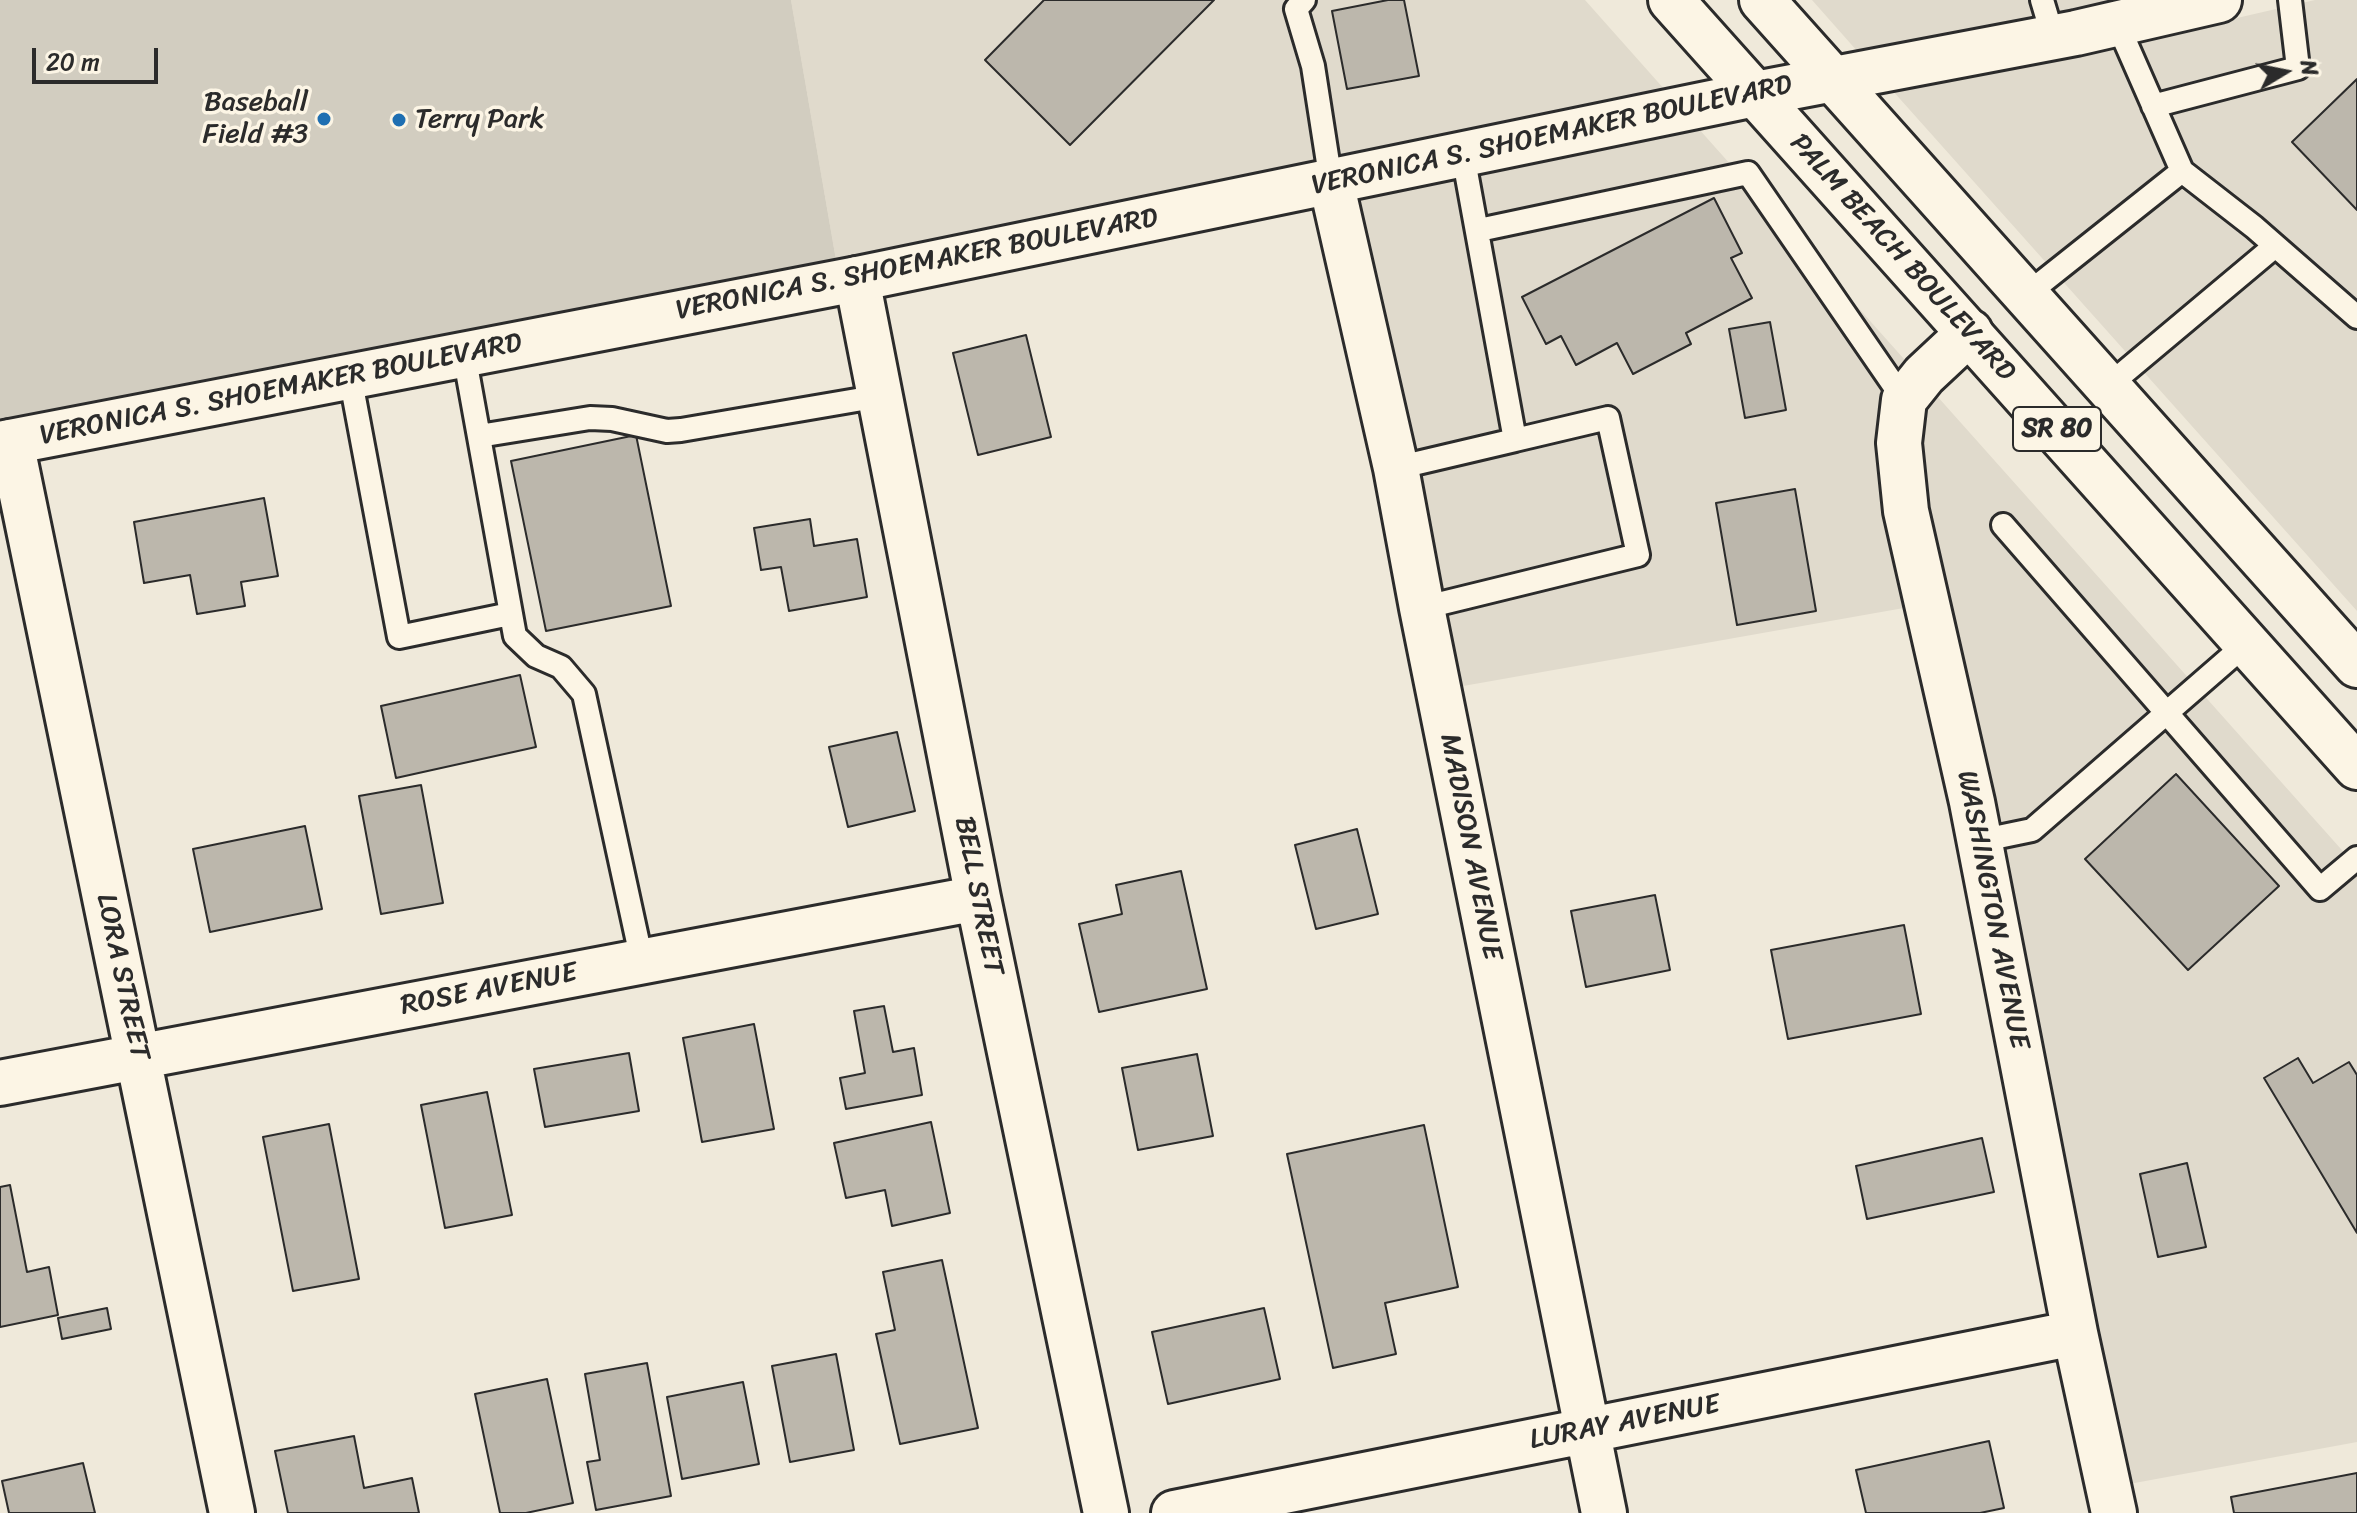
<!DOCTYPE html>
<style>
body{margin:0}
#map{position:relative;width:2357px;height:1513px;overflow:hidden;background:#efe9da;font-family:Sriracha,sans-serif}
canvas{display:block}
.north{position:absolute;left:2245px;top:32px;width:80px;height:80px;-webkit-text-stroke:6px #fcf5e5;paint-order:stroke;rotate:80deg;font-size:22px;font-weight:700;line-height:32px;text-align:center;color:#2b2b2b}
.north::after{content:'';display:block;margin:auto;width:28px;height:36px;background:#2b2b2b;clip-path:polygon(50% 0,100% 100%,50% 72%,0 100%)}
.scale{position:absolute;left:32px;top:48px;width:126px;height:36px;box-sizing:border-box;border:4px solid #2b2b2b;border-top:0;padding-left:10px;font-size:24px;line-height:28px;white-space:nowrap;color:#2b2b2b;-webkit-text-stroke:6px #fcf5e5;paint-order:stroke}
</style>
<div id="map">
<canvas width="2357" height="1513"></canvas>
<div class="north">N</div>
<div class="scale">20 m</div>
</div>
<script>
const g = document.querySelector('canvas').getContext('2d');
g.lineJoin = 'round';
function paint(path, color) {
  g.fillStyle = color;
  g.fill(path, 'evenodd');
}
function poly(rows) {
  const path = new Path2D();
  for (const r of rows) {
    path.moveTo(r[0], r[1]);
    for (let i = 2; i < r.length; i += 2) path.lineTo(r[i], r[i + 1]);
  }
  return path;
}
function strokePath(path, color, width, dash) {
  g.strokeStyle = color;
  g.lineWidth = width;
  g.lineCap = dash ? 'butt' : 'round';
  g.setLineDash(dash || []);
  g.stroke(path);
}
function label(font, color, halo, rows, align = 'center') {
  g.font = font + ' Sriracha,sans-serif';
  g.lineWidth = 7;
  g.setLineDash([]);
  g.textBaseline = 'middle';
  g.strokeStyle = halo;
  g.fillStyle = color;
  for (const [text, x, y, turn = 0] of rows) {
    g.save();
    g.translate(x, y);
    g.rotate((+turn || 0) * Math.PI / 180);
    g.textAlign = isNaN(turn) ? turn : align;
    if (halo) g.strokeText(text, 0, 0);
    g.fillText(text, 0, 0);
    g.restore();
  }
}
const built = poly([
 [791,0,1585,0,1665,90,836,260],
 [1812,0,2119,0,1858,52],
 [2315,0,2357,0,2357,611,1892,90,2081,54],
 [1698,128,2357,867,2357,1442,2102,1489,1932,603,1435,691,1342,205,934,285]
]);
const green = poly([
 [0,0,791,0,836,260,0,423]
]);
const building = poly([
 [1044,0,1214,0,1070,145,985,60,1044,0],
 [1388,0,1404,0,1419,76,1347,89,1332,11,1388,0],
 [2357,79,2357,210,2292,142,2357,79],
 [1714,198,1742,253,1731,258,1752,298,1686,333,1691,344,1633,374,1617,343,1576,365,1561,336,1546,344,1522,297,1714,198],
 [1770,322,1786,410,1745,418,1729,329,1770,322],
 [1026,335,1051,437,978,455,953,353,1026,335],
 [636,435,671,606,546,631,511,461,636,435],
 [1795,489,1816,611,1737,625,1716,503,1795,489],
 [264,498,278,576,241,582,245,606,197,614,190,575,144,583,134,522,264,498],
 [810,519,814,546,857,539,867,597,789,611,781,567,761,570,754,528,810,519],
 [520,675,536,747,396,778,381,706,520,675],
 [897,732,915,811,848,827,829,747,897,732],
 [2176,774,2279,886,2188,970,2085,859,2176,774],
 [421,785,443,903,381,914,359,796,421,785],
 [305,826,322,909,210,932,193,849,305,826],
 [1357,829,1378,914,1316,929,1295,845,1357,829],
 [1181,871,1207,989,1099,1012,1079,924,1122,914,1116,885,1181,871],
 [1655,895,1670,970,1586,987,1571,911,1655,895],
 [1904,925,1921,1014,1788,1039,1771,950,1904,925],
 [884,1006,893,1052,914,1048,922,1095,846,1109,840,1078,865,1073,854,1011,884,1006],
 [754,1024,774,1129,702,1142,683,1038,754,1024],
 [629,1053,639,1111,545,1127,534,1069,629,1053],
 [1197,1054,1213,1136,1138,1150,1122,1068,1197,1054],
 [2298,1058,2313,1083,2349,1062,2357,1075,2357,1233,2264,1078,2298,1058],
 [487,1092,512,1215,445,1228,421,1105,487,1092],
 [931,1122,950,1213,892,1226,885,1190,846,1198,834,1143,931,1122],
 [329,1124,359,1279,293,1291,263,1137,329,1124],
 [1424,1125,1458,1287,1385,1303,1396,1354,1333,1368,1287,1154,1424,1125],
 [1982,1138,1994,1192,1867,1219,1856,1166,1982,1138],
 [2187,1163,2206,1247,2158,1257,2140,1174,2187,1163],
 [10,1185,27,1272,49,1267,58,1315,0,1327,0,1187,10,1185],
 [942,1260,978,1428,900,1444,876,1334,895,1330,883,1272,942,1260],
 [107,1308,111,1329,62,1339,58,1318,107,1308],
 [1264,1308,1280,1379,1168,1404,1152,1332,1264,1308],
 [836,1354,854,1450,790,1462,772,1366,836,1354],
 [647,1363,671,1496,596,1510,587,1462,600,1460,585,1374,647,1363],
 [547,1379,573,1503,526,1513,500,1513,475,1394,547,1379],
 [743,1382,759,1464,682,1479,667,1397,743,1382],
 [354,1436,364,1488,412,1478,419,1513,288,1513,275,1451,354,1436],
 [1989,1441,2004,1508,1980,1513,1866,1513,1856,1470,1989,1441],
 [83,1463,95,1513,9,1513,2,1481,83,1463],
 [2357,1473,2357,1513,2234,1513,2231,1497,2357,1473]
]);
const service = poly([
 [1304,0,1296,9,1313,66,1331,182],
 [2042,0,2053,37],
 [2153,106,2298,68,2290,0],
 [2182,171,2254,227,2357,317],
 [1479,230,1748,173,1904,400],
 [2026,295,2182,171,2117,23],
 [464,354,515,636,536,656,561,667,584,694,642,961],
 [350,376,399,637,510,614],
 [2108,386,2275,246],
 [479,436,590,418,612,419,667,431,681,430,880,396],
 [1396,468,1515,440,1463,155],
 [2003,525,2320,889,2357,858],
 [1422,608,1638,555,1608,418,1515,440],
 [1979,841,2032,830,2247,643]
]);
const minor = poly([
 [1331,182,1396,468,1422,608,1604,1513],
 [857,279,978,898,1106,1513],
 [1970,332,1924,375,1904,400,1899,443,1906,511,1972,802,2075,1333,2114,1513],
 [11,442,232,1513],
 [0,1083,978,898],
 [1174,1513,2075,1333]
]);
const tertiary = poly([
 [0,444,857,279,1755,94,2076,33,2219,0]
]);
const primary = poly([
 [1671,0,2357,767],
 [1762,0,2357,665]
]);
const markers = [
 [324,119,8,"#1f6fb2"],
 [399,120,8,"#1f6fb2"]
];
const shields = [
 [2057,429,88]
];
const shieldNames = [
 ["SR 80",2057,429]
];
const poiNames = [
 ["Baseball",308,103],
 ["Field #3",308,135],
 ["Terry Park",415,120,"left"]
];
const streetNames = [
 ["VERONICA S. SHOEMAKER BOULEVARD",1552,136,-12],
 ["PALM BEACH BOULEVARD",1902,258,48],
 ["VERONICA S. SHOEMAKER BOULEVARD",917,265,-11],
 ["VERONICA S. SHOEMAKER BOULEVARD",281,390,-11],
 ["MADISON AVENUE",1470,847,79],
 ["BELL STREET",978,896,79],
 ["WASHINGTON AVENUE",1992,910,79],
 ["LORA STREET",122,977,78],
 ["ROSE AVENUE",489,990,-11],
 ["LURAY AVENUE",1625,1423,-11]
];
paint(built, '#e0dacc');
paint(green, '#d2cdc0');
paint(building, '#bcb7ac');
strokePath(building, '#2b2b2b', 2);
strokePath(service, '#2b2b2b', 28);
strokePath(minor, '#2b2b2b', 50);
strokePath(tertiary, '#2b2b2b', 50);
strokePath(primary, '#2b2b2b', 50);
strokePath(service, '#fcf5e5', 22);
strokePath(minor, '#fcf5e5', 44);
strokePath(tertiary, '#fcf5e5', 44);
strokePath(primary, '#fcf5e5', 44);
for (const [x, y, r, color] of markers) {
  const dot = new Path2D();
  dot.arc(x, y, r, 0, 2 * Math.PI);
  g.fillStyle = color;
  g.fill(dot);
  strokePath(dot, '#fcf5e5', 3);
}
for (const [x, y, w] of shields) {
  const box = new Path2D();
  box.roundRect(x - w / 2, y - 22, w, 44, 6);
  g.fillStyle = '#fcf5e5';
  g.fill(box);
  strokePath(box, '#2b2b2b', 2);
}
label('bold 26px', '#2b2b2b', null, shieldNames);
label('28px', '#2b2b2b', '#fcf5e5', poiNames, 'right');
label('28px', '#2b2b2b', '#fcf5e5', streetNames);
</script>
